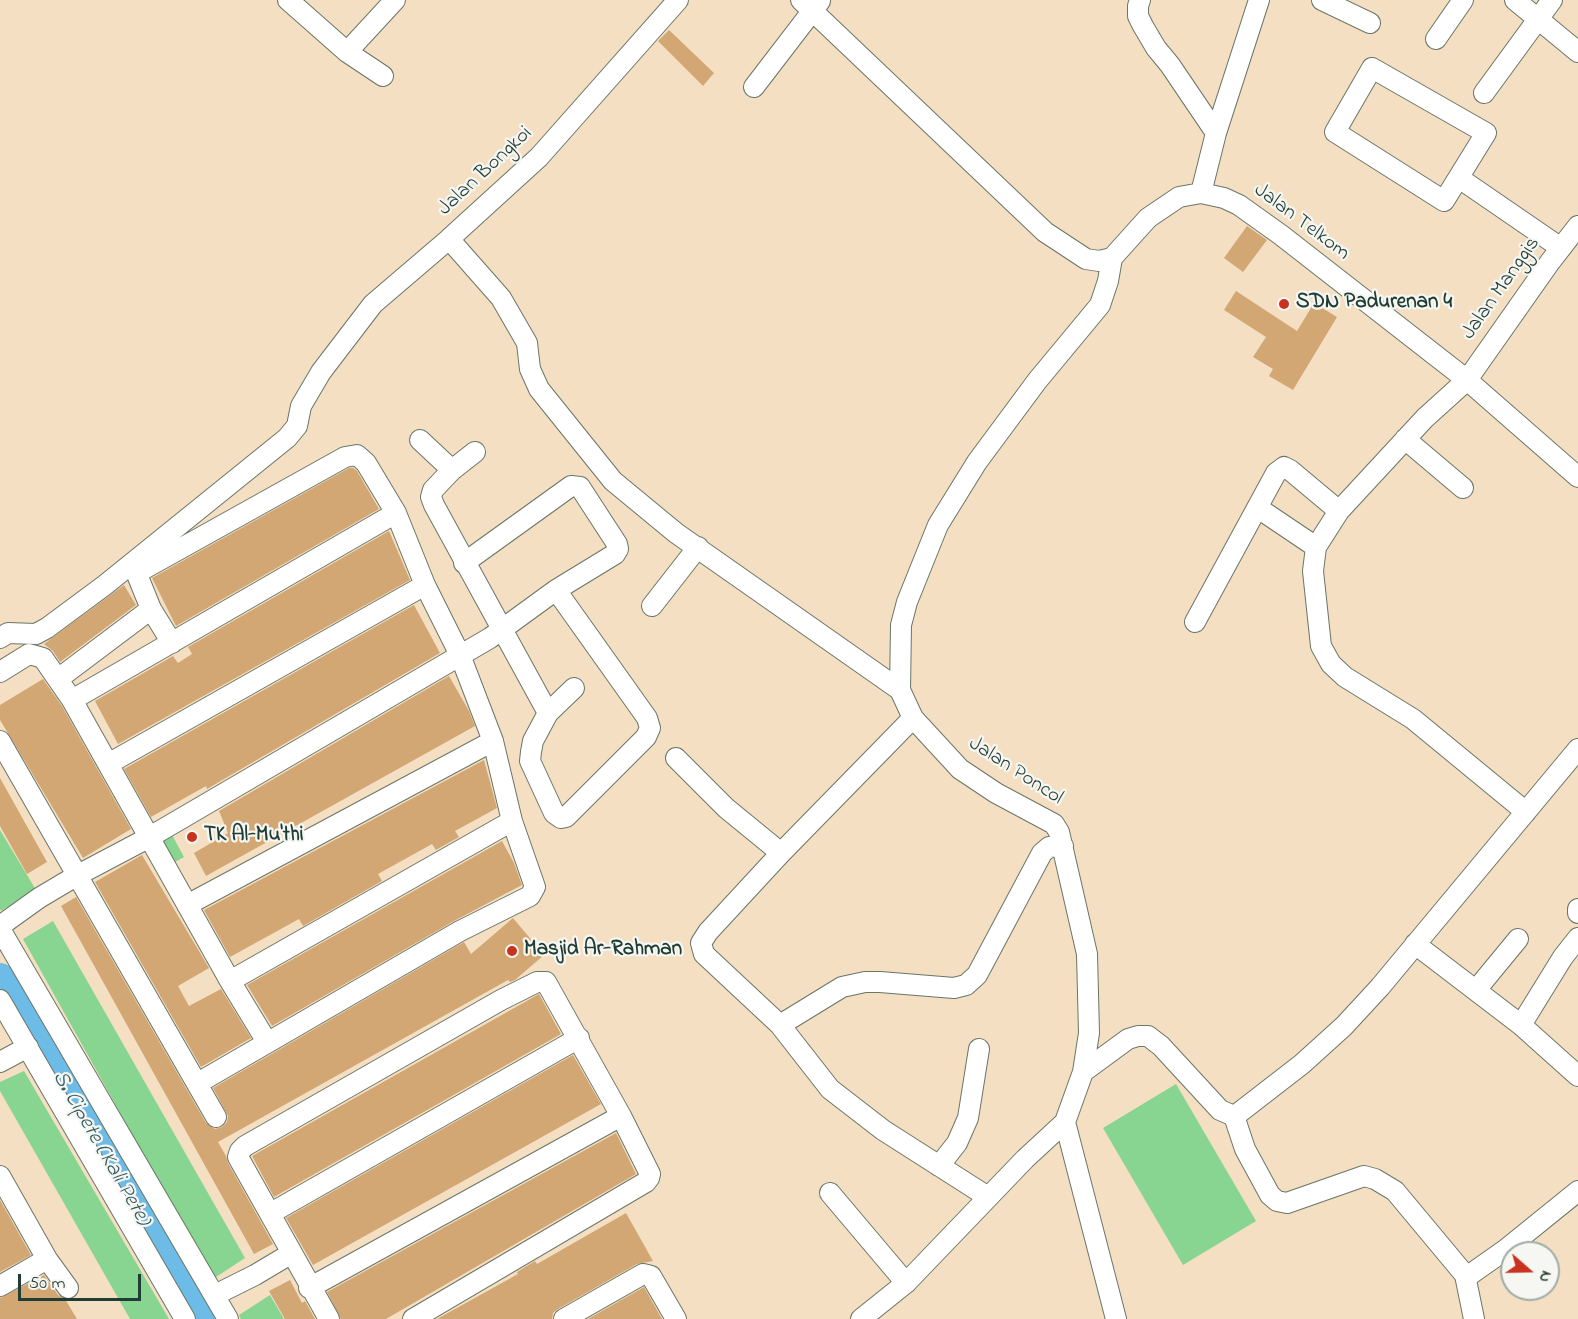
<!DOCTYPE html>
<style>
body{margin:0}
#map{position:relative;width:1578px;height:1319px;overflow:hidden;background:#f4dfc3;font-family:"Indie Flower",sans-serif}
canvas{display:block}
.north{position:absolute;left:1500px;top:1241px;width:60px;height:60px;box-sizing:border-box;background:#f6f6f2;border:2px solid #a0aca6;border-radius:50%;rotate:110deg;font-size:16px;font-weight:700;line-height:24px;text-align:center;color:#1f3d34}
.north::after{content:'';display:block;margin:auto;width:21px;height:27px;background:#c8321e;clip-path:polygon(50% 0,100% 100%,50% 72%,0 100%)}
.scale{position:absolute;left:18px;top:1274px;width:123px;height:27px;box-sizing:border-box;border:3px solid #1f3d34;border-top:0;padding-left:8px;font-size:18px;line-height:21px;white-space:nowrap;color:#1f3d34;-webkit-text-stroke:4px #f6f6f2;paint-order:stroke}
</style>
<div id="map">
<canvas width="1578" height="1319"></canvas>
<div class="north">N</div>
<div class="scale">50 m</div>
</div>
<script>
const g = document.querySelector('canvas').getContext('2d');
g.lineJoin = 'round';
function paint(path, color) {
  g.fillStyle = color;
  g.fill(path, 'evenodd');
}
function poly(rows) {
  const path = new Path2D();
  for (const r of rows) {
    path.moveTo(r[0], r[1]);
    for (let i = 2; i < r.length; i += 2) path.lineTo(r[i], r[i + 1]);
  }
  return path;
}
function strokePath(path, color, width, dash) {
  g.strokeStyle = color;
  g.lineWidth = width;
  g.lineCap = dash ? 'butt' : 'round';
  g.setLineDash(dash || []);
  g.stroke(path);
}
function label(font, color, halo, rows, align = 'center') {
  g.font = font + ' "Indie Flower",sans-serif';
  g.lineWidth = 4.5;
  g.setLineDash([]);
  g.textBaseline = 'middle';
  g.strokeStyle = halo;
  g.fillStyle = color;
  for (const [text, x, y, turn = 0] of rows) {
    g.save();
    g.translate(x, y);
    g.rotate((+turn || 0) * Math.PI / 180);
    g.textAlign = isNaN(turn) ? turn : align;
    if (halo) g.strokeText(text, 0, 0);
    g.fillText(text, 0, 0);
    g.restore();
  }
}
const green = poly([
 [0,830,36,890,1,911,0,909],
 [171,833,184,857,168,866,155,842],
 [53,921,245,1258,213,1279,23,939],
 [24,1071,169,1319,130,1319,0,1091,0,1082],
 [1176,1084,1256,1221,1183,1265,1103,1128],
 [270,1295,284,1319,241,1319,239,1315]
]);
const river = poly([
 [0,978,201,1319]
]);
const building = poly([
 [669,30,714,73,703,86,658,41],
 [1247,226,1267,240,1243,272,1224,258],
 [1236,291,1297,331,1314,303,1337,317,1293,390,1269,376,1273,369,1253,357,1266,337,1224,310],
 [349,468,353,468,357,471,379,509,176,626,152,578],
 [389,531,410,580,118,744,95,701,173,656,178,663,192,654,188,647],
 [124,585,136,605,60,662,53,651,44,644],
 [414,605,440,653,207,789,206,786,151,817,124,769],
 [449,676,469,711,475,726,206,876,194,853,228,833,219,811],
 [43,679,62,706,131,829,83,858,0,720,0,705],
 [484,760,497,808,455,831,459,837,436,850,432,844,378,874,382,881,303,926,299,919,230,957,204,910],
 [0,778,47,862,27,874,0,826],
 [502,841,514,863,522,885,454,921,272,1026,247,985],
 [142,855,209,968,178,986,189,1006,221,989,251,1038,201,1067,95,882],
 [76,897,206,1123,215,1129,222,1127,227,1122,228,1116,213,1088,464,942,471,954,513,918,544,955,515,980,510,982,508,980,218,1142,226,1156,228,1163,273,1244,254,1254,61,906],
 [539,994,561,1034,274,1197,252,1156],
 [573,1055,601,1104,313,1265,286,1218],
 [616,1133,636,1174,386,1319,341,1319,327,1292],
 [0,1200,31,1255,0,1272],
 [626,1213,653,1261,637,1264,558,1309,553,1313,552,1319,437,1319,518,1274,517,1272,535,1261,537,1264],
 [44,1275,58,1295,65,1299,77,1319,0,1319,0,1298],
 [290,1280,302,1303,305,1301,315,1319,285,1319,269,1291],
 [644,1287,662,1319,588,1319]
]);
const minor = poly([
 [288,0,347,52,383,76],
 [801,0,1045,232,1086,259,1099,261,1112,258,1148,218,1179,197,1201,193,1224,198,1239,205,1281,235,1467,380,1578,477],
 [1140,0,1138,6,1138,16,1143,26,1156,48,1170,65,1216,133],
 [1322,0,1370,23],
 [1515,0,1578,52],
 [1436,39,1463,0],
 [347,52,395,0],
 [1372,68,1486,133,1444,201,1335,132,1372,68],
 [754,87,820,1],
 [1484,93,1552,0],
 [1459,178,1561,248],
 [1201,193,1216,133,1259,0],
 [449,239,501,298,527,343,530,369,539,389,613,481,676,533,900,690],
 [1112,258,1108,281,1100,305,1037,381,977,462,938,525,907,602,901,625,900,690,913,718,960,769,996,793,1054,824,1059,832,1087,954,1089,1033,1083,1072,1065,1122,1116,1319],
 [1405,439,1463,488],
 [420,440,452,470],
 [475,452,452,470,433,490,431,497,434,505,548,713],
 [1258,508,1316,547],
 [556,590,647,718,650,728,646,737,566,817,561,818,554,813,530,761,531,752,533,741,548,713,574,688],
 [652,606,698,547],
 [1195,622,1276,473,1284,467,1290,470,1339,511],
 [0,638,8,633,36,634,47,628,105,585,287,438,297,426,301,406,321,372,373,304,449,239,539,157,678,0],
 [172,643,151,609,138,577,142,570,345,457,357,455,366,463,396,513,425,585,460,655,493,741,512,821,535,887,530,896,460,931,198,1083],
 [0,672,29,654,43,658,72,700,230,981,267,1042],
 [58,679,151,609],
 [72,700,396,513],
 [913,718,781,853,708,932,701,943,704,954,780,1025,830,1089,883,1130,988,1197],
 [0,741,216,1117],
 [676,758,726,808,781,853],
 [108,764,425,585],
 [1526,812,1413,719,1345,677,1331,664,1321,646,1313,571,1316,547,1339,511,1425,418,1467,380,1550,262,1578,226],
 [187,905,493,741],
 [1578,913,1578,909],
 [0,926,39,898,76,876,148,838,490,638,556,590,615,554,618,549,617,544,580,487,571,486,464,563],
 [0,929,228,1319],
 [1415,944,1521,1025,1578,1076],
 [230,981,512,821],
 [1476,990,1518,939],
 [0,1000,185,1319],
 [780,1025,842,987,865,982,880,982,954,988,966,985,977,975,1042,853,1049,847,1063,846],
 [1521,1025,1563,957,1578,938],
 [0,1062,28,1047],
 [1083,1072,1128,1039,1138,1036,1148,1036,1161,1046,1220,1110,1234,1116,1240,1112,1302,1064,1344,1026,1380,987,1578,749],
 [1234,1116,1245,1149,1270,1195,1277,1201,1287,1203,1364,1176,1375,1179,1395,1191,1465,1275,1474,1319],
 [939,1166,957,1143,968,1118,979,1049],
 [0,1176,47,1259,68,1288],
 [830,1193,906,1283],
 [271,1213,579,1038],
 [1465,1275,1468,1276,1505,1250,1578,1191],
 [0,1286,47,1259],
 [309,1288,621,1116],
 [215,1295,255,1275,292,1253],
 [329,1319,238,1157,240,1151,245,1146,501,1000,537,982,546,982,621,1116,650,1174,649,1178,646,1182,413,1319],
 [564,1319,643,1274,651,1276,676,1319],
 [861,1319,906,1283,1025,1159,1065,1122]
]);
const markers = [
 [1284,304,6,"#c8321e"],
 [192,837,6,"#c8321e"],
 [512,951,6,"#c8321e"]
];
const streetNames = [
 ["Jalan Bongkoi",486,172,-43],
 ["Jalan Telkom",1301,223,37],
 ["Jalan Manggis",1502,289,-55],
 ["Jalan Poncol",1015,772,33]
];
const poiNames = [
 ["SDN Padurenan 4",1296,304],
 ["TK Al-Mu'thi",204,837],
 ["Masjid Ar-Rahman",524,951]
];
const waterNames = [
 ["S. Cipete (Kali Pete)",100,1149,60]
];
paint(green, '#88d491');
strokePath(river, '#6dbbe7', 30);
paint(building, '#d2a773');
strokePath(minor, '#6a7666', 22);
strokePath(minor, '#fff', 20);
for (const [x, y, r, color] of markers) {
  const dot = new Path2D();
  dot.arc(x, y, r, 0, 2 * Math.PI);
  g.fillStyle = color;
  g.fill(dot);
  strokePath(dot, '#f6f6f2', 2);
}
label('21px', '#1f3d34', '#f6f6f2', streetNames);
label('bold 21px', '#1f3d34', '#f6f6f2', poiNames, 'left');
label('italic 22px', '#325c61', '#f6f6f2', waterNames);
</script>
